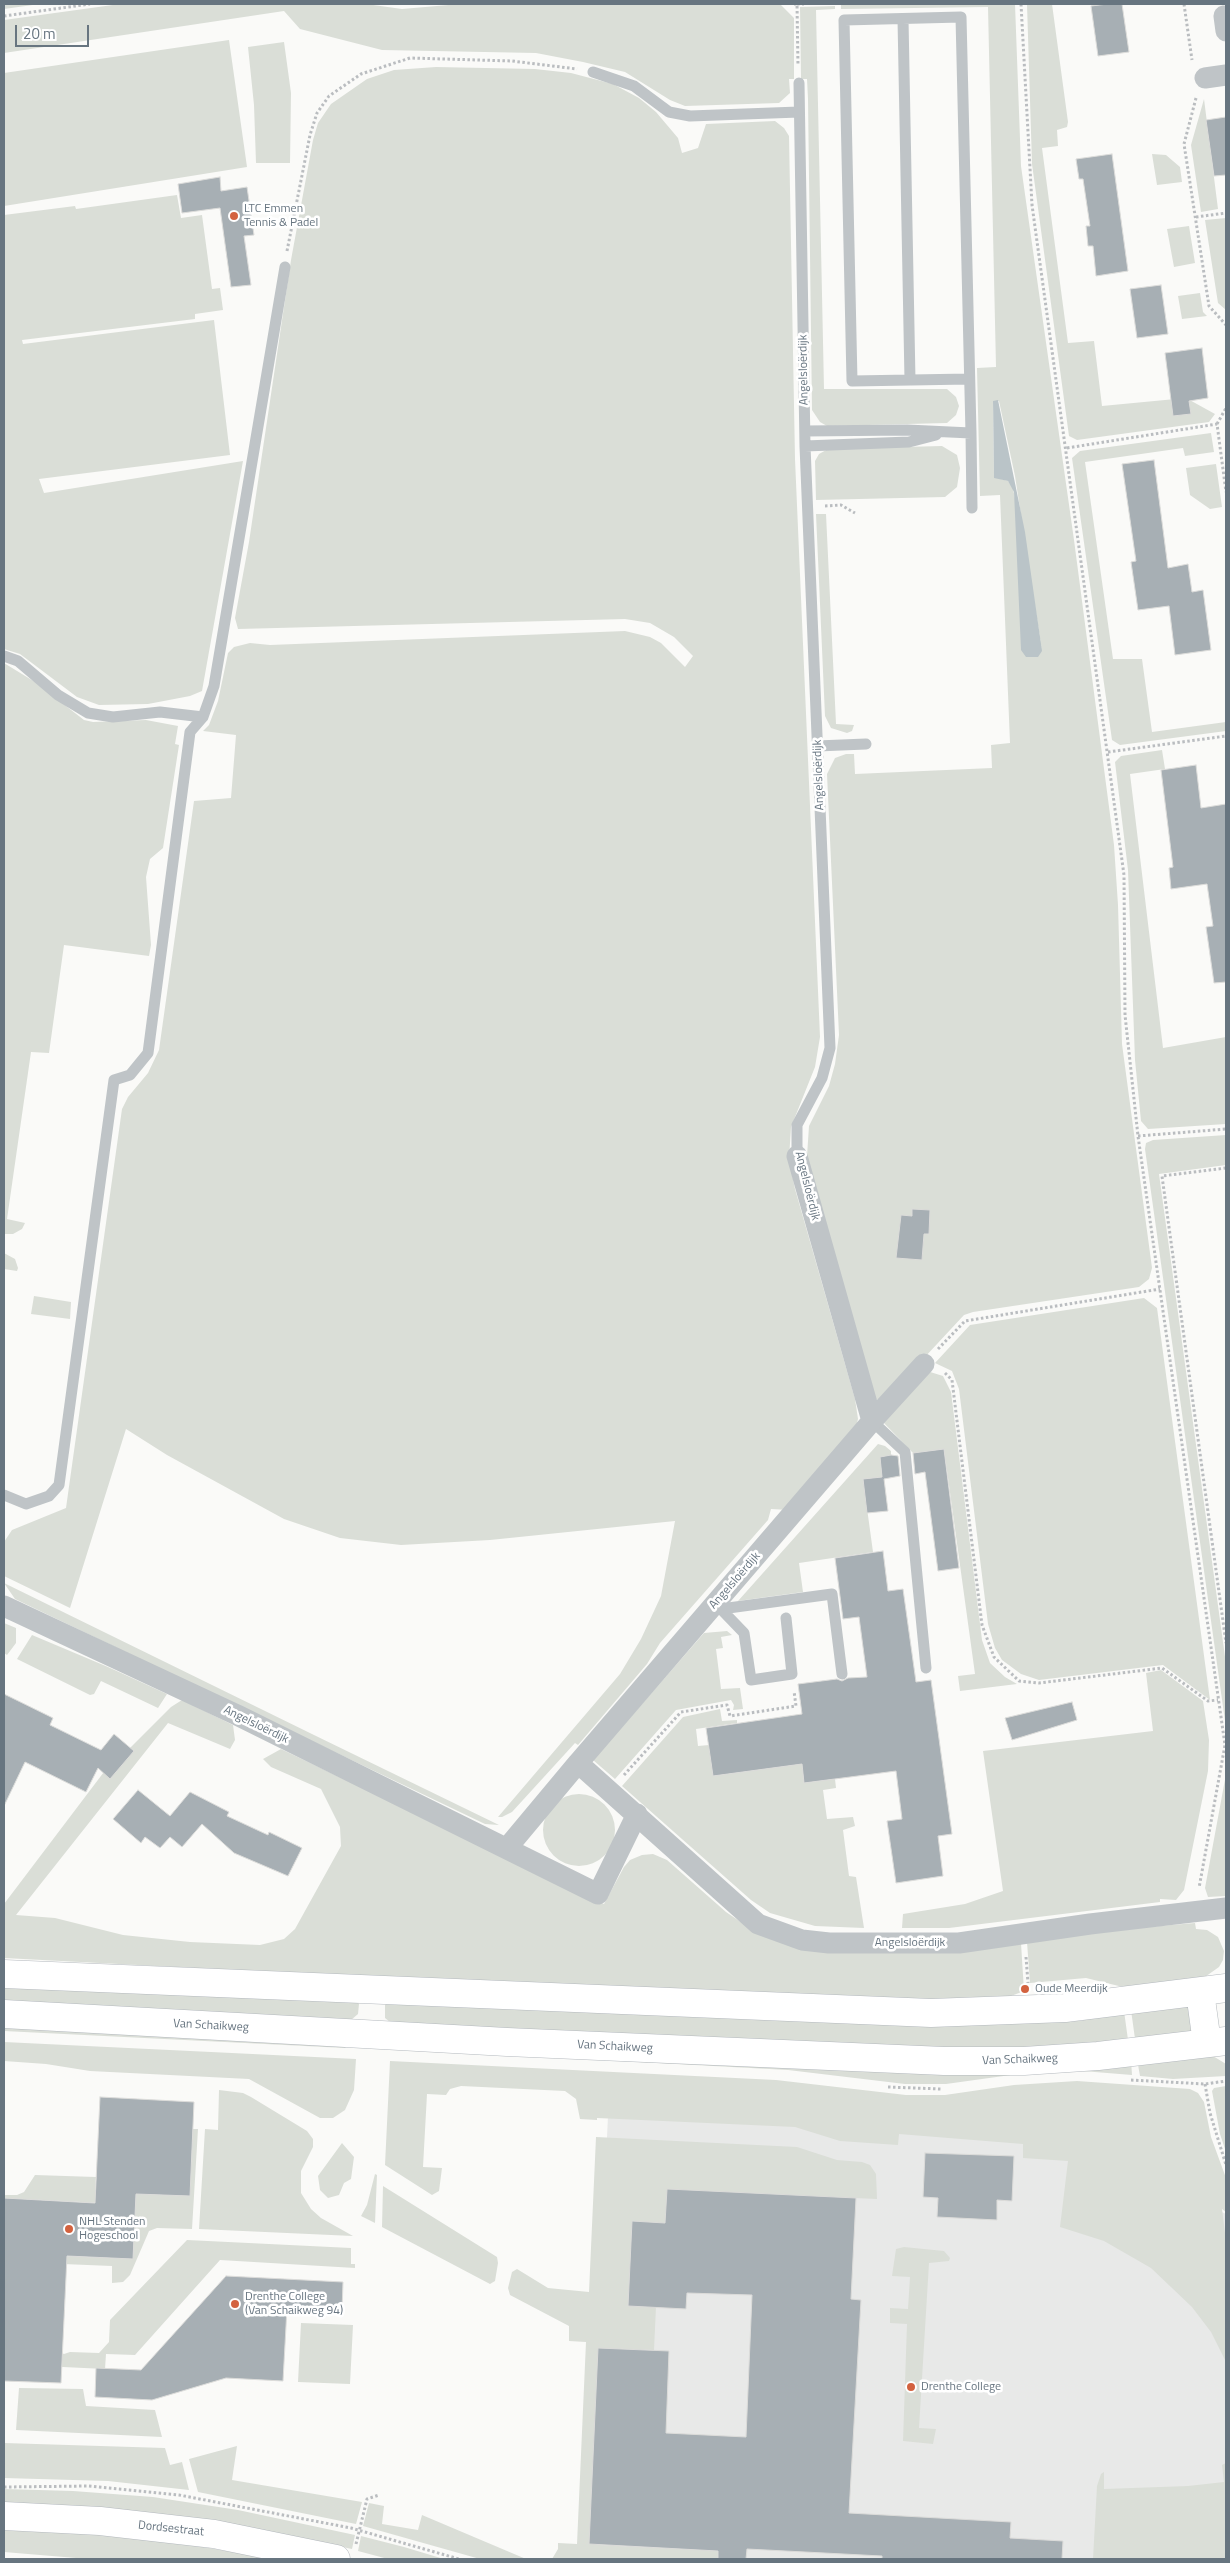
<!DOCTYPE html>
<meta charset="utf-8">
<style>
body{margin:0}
#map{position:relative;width:1230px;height:2563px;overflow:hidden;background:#fafaf8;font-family:"Titillium Web",sans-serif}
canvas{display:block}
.frame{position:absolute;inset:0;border:5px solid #677580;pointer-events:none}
.scale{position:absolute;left:15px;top:25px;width:74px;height:22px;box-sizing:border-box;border:2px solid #677580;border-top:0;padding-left:6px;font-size:15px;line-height:18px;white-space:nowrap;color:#677580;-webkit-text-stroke:4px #fff;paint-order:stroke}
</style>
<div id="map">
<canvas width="1230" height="2563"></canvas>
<div class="frame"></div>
<div class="scale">20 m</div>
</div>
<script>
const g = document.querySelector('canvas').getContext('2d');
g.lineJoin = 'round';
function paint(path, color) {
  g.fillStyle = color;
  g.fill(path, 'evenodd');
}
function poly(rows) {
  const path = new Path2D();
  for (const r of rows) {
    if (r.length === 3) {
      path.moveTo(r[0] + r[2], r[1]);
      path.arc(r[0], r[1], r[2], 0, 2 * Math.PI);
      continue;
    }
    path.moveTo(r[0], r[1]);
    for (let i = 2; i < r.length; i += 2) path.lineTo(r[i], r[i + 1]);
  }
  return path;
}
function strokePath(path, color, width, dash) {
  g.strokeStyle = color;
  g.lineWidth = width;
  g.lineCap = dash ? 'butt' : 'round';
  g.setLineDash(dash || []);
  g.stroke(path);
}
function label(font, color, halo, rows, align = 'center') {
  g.font = font + ' "Titillium Web",sans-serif';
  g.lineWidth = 5;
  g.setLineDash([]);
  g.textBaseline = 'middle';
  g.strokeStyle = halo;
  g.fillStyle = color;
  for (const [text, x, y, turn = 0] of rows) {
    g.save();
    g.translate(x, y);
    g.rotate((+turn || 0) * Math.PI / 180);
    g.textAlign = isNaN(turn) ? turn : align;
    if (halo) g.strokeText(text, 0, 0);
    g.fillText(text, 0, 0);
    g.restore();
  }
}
const built = poly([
 [609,2095,1052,2133,1226,2214,1226,2559,587,2559]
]);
const green = poly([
 [4,4,40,4,4,9],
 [120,4,366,4,402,9,460,4,780,4,794,18,794,79,789,79,790,93,779,103,685,106,670,100,625,72,583,62,536,53,382,50,300,29,284,11,4,53,4,20],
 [841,4,1015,4,1021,166,1074,540,1114,845,1118,905,1122,1044,1152,1268,1149,1279,1139,1287,973,1312,964,1315,884,1401,873,1399,807,1156,809,1126,829,1086,835,1064,839,1035,827,774,835,758,846,754,854,754,855,774,992,768,991,745,1010,743,1000,495,980,496,977,368,996,367,988,7,841,9],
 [993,401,999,401,1015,476,1042,651,1013,488,1008,481,994,477],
 [1027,4,1052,4,1068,122,1067,127,1057,130,1058,146,1042,148,1068,343,1094,341,1102,406,1186,398,1215,414,1209,422,1077,440,1069,436,1032,164],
 [835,6,835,9,816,10,824,389,947,389,956,397,959,406,956,415,947,423,827,426,820,422,812,410,808,99,807,79,801,79,800,7],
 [229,40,247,167,4,206,4,73],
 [284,42,291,93,290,163,256,163,254,105,248,47],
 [436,67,535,69,571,73,613,84,639,98,656,112,678,138,682,153,698,148,706,124,775,121,784,128,789,136,795,459,820,1037,815,1067,791,1127,789,1159,795,1189,855,1399,858,1419,856,1427,789,1510,771,1509,768,1520,660,1643,647,1664,578,1745,575,1743,512,1812,502,1817,498,1817,620,1674,641,1639,661,1596,675,1521,490,1540,401,1545,340,1538,284,1519,167,1455,126,1429,70,1608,4,1576,4,1542,12,1530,66,1508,122,1109,128,1097,148,1073,159,1050,194,801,231,798,236,735,203,731,209,725,218,701,228,653,234,647,250,643,270,645,625,631,650,637,661,643,685,667,693,656,674,637,650,623,625,619,238,629,235,618,249,542,291,260,313,140,318,123,331,104,367,79,394,70],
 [1204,99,1218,209,1201,212,1191,145],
 [1152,154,1166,155,1180,167,1182,182,1157,185],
 [177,195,181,218,202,215,212,289,220,288,223,310,195,314,195,319,22,340,23,344,214,320,230,455,39,479,44,493,243,461,202,691,190,696,148,704,99,705,77,697,20,654,4,649,4,215,75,206,76,209],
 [1226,218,1226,310,1218,303,1205,220],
 [1189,226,1195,263,1174,267,1167,229],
 [1200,293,1203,312,1207,316,1182,319,1178,296],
 [1211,433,1214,452,1185,456,1183,448,1085,462,1113,659,1142,659,1152,732,1226,722,1226,731,1120,745,1112,740,1072,458,1080,451],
 [942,446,957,455,960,468,957,487,945,497,816,500,815,461,819,454,828,449],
 [1216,464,1222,507,1210,509,1190,495,1186,468],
 [816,514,826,514,836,724,854,725,852,731,847,733,831,728,825,716],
 [4,663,35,682,84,720,93,722,146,720,178,726,175,744,179,745,163,848,150,859,146,877,151,945,149,956,64,945,49,1053,31,1052,7,1219,25,1223,22,1229,13,1234,4,1234],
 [1162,750,1165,769,1130,774,1163,1048,1226,1037,1226,1124,1148,1129,1141,1121,1135,1060,1128,870,1115,762,1121,756],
 [1226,1135,1226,1165,1159,1174,1226,1664,1226,1728,1145,1149,1146,1143,1153,1140],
 [4,1253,15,1259,18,1268,17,1271,4,1269],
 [34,1296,71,1302,70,1319,31,1314],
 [1144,1298,1157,1308,1210,1700,1163,1665,1039,1680,1021,1674,1002,1660,995,1648,988,1624,959,1389,952,1371,935,1363,970,1325],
 [927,1371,943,1376,951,1392,982,1640,990,1663,1005,1677,1017,1684,960,1691,958,1676,975,1674,944,1449,913,1453,882,1421],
 [878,1444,885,1446,891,1451,891,1455,880,1457,882,1477,863,1479,873,1552,799,1563,803,1592,738,1601],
 [4,1583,314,1735,499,1825,485,1824,15,1599],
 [4,1623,16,1628,16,1643,7,1655,4,1653],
 [727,1631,732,1635,721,1637,723,1648,716,1649,721,1689,740,1688,743,1709,733,1710,734,1705,731,1700,676,1710,615,1779,593,1760,704,1633],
 [32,1635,108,1667,167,1694,158,1708,101,1681,94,1694,90,1695,17,1659],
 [1161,1670,1203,1701,1209,1740,1208,1771,1184,1890,1176,1900,1160,1899,1160,1902,949,1928,902,1928,903,1914,965,1904,1003,1891,983,1751,1153,1731,1146,1673],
 [182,1700,233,1725,235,1740,230,1749,168,1723,16,1915,55,1918,123,1935,190,1942,260,1945,284,1939,295,1929,341,1846,340,1827,321,1789,271,1767,263,1759,281,1749,604,1904,624,1867,630,1860,642,1855,653,1854,667,1860,726,1912,757,1933,1021,1943,1024,1991,993,2003,827,2001,4,1958,4,1904,113,1760,118,1760,171,1707],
 [720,1709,722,1721,737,1720,737,1723,696,1729,698,1746,709,1745,713,1776,802,1764,804,1783,835,1779,836,1788,823,1790,827,1819,853,1817,855,1826,843,1830,849,1876,856,1877,864,1928,815,1926,770,1913,751,1900,622,1786,683,1717],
 [1226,1774,1226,1896,1208,1897,1205,1888],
 [579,1830,36],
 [1195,1923,1196,1929,1207,1930,1218,1937,1224,1951,1223,1960,1219,1967,1202,1979,1127,1988,1086,1978,1030,1983,1027,1942,1113,1930],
 [4,1982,356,2000,359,2004,358,2014,351,2020,4,2003],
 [389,2001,908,2026,1079,2021,1124,2011,1129,2047,1011,2056,390,2022,385,2018,385,2005],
 [1190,2001,1197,2037,1136,2046,1131,2010],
 [4,2026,347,2046,345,2048,4,2031],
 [4,2042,356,2059,354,2090,345,2110,333,2118,320,2118,249,2079,90,2071,46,2064,4,2061],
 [395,2049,1131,2060,1132,2075,1070,2070,1018,2074,946,2084,905,2084,788,2070],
 [1213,2056,1226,2064,1226,2076,1173,2079,1140,2076,1137,2059],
 [390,2061,776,2080,906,2095,945,2095,1014,2085,1077,2081,1190,2089,1198,2093,1204,2102,1211,2137,1226,2178,1226,2212,1222,2209,1226,2241,1226,2362,1211,2332,1192,2307,1151,2268,1104,2241,1060,2227,1068,2161,1023,2158,1023,2144,899,2134,898,2145,840,2141,795,2127,597,2118,597,2120,580,2119,576,2099,565,2091,461,2086,450,2089,446,2095,427,2094,423,2167,442,2168,439,2191,432,2195,385,2165],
 [1226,2086,1226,2152,1220,2134,1212,2091,1214,2088],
 [219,2090,243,2093,251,2097,307,2131,313,2139,313,2147,301,2171,301,2193,311,2209,321,2218,353,2236,199,2229,205,2129,218,2130],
 [193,2129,198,2129,192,2229,157,2228,149,2231,130,2275,123,2282,112,2283,112,2266,63,2264,40,2255,133,2259,136,2194,189,2196],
 [596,2137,797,2147,837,2160,862,2162,870,2165,876,2174,877,2199,667,2190,665,2223,632,2221,628,2306,656,2307,654,2350,598,2348,599,2545,718,2551,718,2559,552,2559,558,2549,558,2543,577,2544,586,2342,569,2341,569,2326,510,2295,508,2288,512,2272,517,2269,548,2288,589,2292],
 [342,2143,354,2157,351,2179,344,2183,339,2195,328,2198,320,2190,318,2176],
 [375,2174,377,2175,375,2223,361,2216,367,2205],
 [35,2175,96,2177,95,2190,100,2191,100,2203,4,2198,4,2195,17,2195,24,2192],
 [383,2186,497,2257,498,2263,495,2281,490,2284,382,2227],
 [187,2240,351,2248,351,2264,355,2264,355,2268,220,2260,135,2355,106,2354,105,2369,21,2365,58,2351,64,2354,70,2352,99,2353,109,2342,110,2320],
 [904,2247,944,2251,950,2258,949,2261,929,2263,919,2428,936,2429,933,2444,903,2441,907,2324,890,2323,890,2308,908,2309,910,2277,892,2276,896,2249],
 [301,2323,353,2325,350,2384,298,2382],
 [19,2388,83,2389,86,2406,155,2410,162,2437,16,2430],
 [4,2443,165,2448,170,2465,182,2462,189,2490,108,2481,4,2478],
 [237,2446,232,2480,362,2502,356,2524,198,2492,189,2459],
 [1226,2463,1226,2559,1093,2559,1097,2486,1101,2474,1104,2472,1104,2489,1188,2486,1224,2482,1222,2465],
 [4,2489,73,2491,153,2497,238,2510,355,2535,352,2549,214,2521,120,2510,4,2503],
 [369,2503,384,2506,382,2524,418,2530,422,2515,526,2559,480,2559,363,2526],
 [4,2529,96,2534,186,2544,272,2559,88,2559,4,2552],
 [361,2536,404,2547,444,2559,388,2559,358,2551]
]);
const water = poly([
 [998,400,1025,532,1042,651,1038,657,1026,657,1021,650,1014,492,1008,481,994,478,993,401]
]);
const building = poly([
 [1108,4,1122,4,1129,52,1098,56,1091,6,1108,4],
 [1226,117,1226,175,1214,176,1206,120,1226,117],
 [1112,154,1128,271,1096,276,1093,246,1088,246,1086,226,1090,226,1083,179,1079,179,1076,159,1112,154],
 [220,177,221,191,247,187,254,235,244,236,251,285,231,287,220,208,182,213,178,184,220,177],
 [1161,285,1168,334,1137,338,1130,289,1161,285],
 [1202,348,1208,398,1189,401,1191,414,1173,416,1165,353,1202,348],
 [1154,460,1168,568,1188,564,1192,592,1203,590,1211,650,1175,655,1169,606,1138,610,1131,562,1136,561,1122,464,1154,460],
 [1196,765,1201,808,1226,804,1226,982,1214,983,1206,927,1213,926,1207,884,1171,889,1169,868,1173,867,1161,770,1196,765],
 [912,1209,930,1210,929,1234,924,1234,922,1260,896,1258,901,1215,912,1216,912,1209],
 [944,1449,959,1568,938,1571,925,1472,915,1474,913,1453,944,1449],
 [891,1455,898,1456,900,1476,884,1479,888,1511,867,1513,863,1479,882,1477,880,1457,891,1455],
 [883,1551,888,1591,903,1589,916,1682,931,1680,952,1834,938,1836,943,1876,896,1883,887,1821,902,1819,896,1771,804,1783,802,1764,713,1776,706,1728,802,1714,798,1684,837,1679,842,1681,848,1678,867,1677,859,1617,843,1619,835,1558,883,1551],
 [4,1694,53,1718,50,1725,101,1750,114,1734,134,1751,110,1779,98,1768,86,1792,25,1762,4,1806,4,1694],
 [1072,1702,1077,1720,1012,1740,1005,1718,1072,1702],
 [138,1790,170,1816,190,1792,229,1812,227,1816,268,1835,269,1832,302,1848,288,1876,234,1853,202,1824,182,1847,170,1837,160,1848,145,1837,141,1843,113,1819,138,1790],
 [100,2097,194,2102,190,2196,136,2194,133,2259,67,2256,61,2383,4,2381,4,2198,95,2203,100,2097],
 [925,2153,1014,2156,1012,2201,997,2200,997,2220,937,2217,938,2198,923,2197,925,2153],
 [667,2189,856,2198,851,2299,861,2300,849,2513,1011,2522,1010,2538,1063,2541,1062,2559,882,2559,882,2556,747,2549,746,2559,718,2559,718,2551,589,2544,598,2348,669,2351,666,2433,746,2437,752,2295,687,2293,686,2309,628,2306,632,2221,665,2223,667,2189],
 [226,2276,343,2282,342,2311,287,2308,283,2381,226,2378,152,2400,95,2397,96,2368,141,2370,226,2276]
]);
const path = poly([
 [794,4,797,4,798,66],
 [797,4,804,4],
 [1021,4,1032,205,1124,875,1125,1015,1138,1136,1225,1745,1199,1888],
 [1184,4,1192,60],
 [4,16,90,4],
 [1196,98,1184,144,1209,306,1226,325],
 [1196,217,1226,213],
 [287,251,310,135,317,113,329,96,361,74,410,58,512,61,577,69],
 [1217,424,1226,408],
 [1067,448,1217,424,1226,492],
 [825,506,841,505,855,513],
 [1108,752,1226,736],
 [1138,1136,1226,1129],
 [1226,1168,1162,1176,1226,1643],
 [938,1349,965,1321,1160,1289],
 [945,1373,952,1380,982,1625,994,1657,1019,1681,1039,1683,1162,1668,1208,1701,1218,1700],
 [624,1775,681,1712,727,1705,730,1716,796,1706,794,1691],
 [1026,1957,1028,1983],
 [1131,2080,1205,2084,1226,2081],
 [1205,2084,1210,2113,1226,2165],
 [888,2087,941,2089],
 [4,2487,88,2486,179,2495,351,2528,459,2559],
 [356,2544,367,2499,379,2495]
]);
const lane = poly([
 [903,19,910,380],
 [593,72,634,86,669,112,690,116,799,112],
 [969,379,852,381,844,20,961,17,971,433],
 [805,431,907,430,971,433,972,508],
 [805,446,909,442,936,435],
 [4,656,18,661,58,695,88,713,113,717,160,712,203,717],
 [817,746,866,744],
 [797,1156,797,1125,822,1078,830,1048,805,446,799,83],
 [872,1421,905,1452,926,1668],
 [4,1495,26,1504,49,1496,59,1485,114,1080,130,1075,148,1053,190,732,203,717,214,686,285,267],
 [718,1606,744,1633,751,1680,792,1674,786,1618],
 [721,1609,832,1594,842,1674]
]);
const street = poly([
 [1224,16,1226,31],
 [1205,78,1226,75],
 [797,1156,872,1421],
 [4,1606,237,1715,598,1894,637,1814],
 [578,1763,872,1421,924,1364],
 [507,1848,578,1763,758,1924,802,1940,829,1943,959,1943,1090,1924,1226,1908]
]);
const secondary = poly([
 [4,1974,931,2013,1065,2008,1226,1988],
 [1200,1992,1207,2043],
 [4,2014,507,2042,944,2061,1024,2061,1098,2056,1226,2041],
 [4,2516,100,2521,214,2534,336,2559]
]);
const markers = [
 [234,216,5,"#d3623f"],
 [1025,1989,5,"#d3623f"],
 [69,2229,5,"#d3623f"],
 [235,2304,5,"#d3623f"],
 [911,2387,5,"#d3623f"]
];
const poiNames = [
 ["LTC Emmen",244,209],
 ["Tennis & Padel",244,223],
 ["Oude Meerdijk",1035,1989],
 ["NHL Stenden",79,2222],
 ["Hogeschool",79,2236],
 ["Drenthe College",245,2297],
 ["(Van Schaikweg 94)",245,2311],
 ["Drenthe College",921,2387]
];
const streetNames = [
 ["Angelsloërdijk",804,370,-91],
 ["Angelsloërdijk",819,775,-92],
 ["Angelsloërdijk",807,1186,76],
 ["Angelsloërdijk",735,1581,-49],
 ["Angelsloërdijk",256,1725,26],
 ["Angelsloërdijk",910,1943],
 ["Van Schaikweg",211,2026,3],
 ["Van Schaikweg",615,2047,3],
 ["Van Schaikweg",1020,2060,-2],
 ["Dordsestraat",171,2529,6]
];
paint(built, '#e8e9e8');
paint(green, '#daded7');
paint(water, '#bac4c8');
paint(building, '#a7afb4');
strokePath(building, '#dcdcda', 1);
strokePath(secondary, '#b4b9be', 29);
strokePath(path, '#babdc0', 3, [2.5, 2.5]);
strokePath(lane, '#bfc4c7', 11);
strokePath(street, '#bfc4c7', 21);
strokePath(secondary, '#fff', 28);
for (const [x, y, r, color] of markers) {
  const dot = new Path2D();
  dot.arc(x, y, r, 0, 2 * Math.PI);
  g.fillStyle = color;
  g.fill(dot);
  strokePath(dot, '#fff', 2);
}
label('12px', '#677580', '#fff', poiNames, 'left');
label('12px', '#677580', '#fff', streetNames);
</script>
